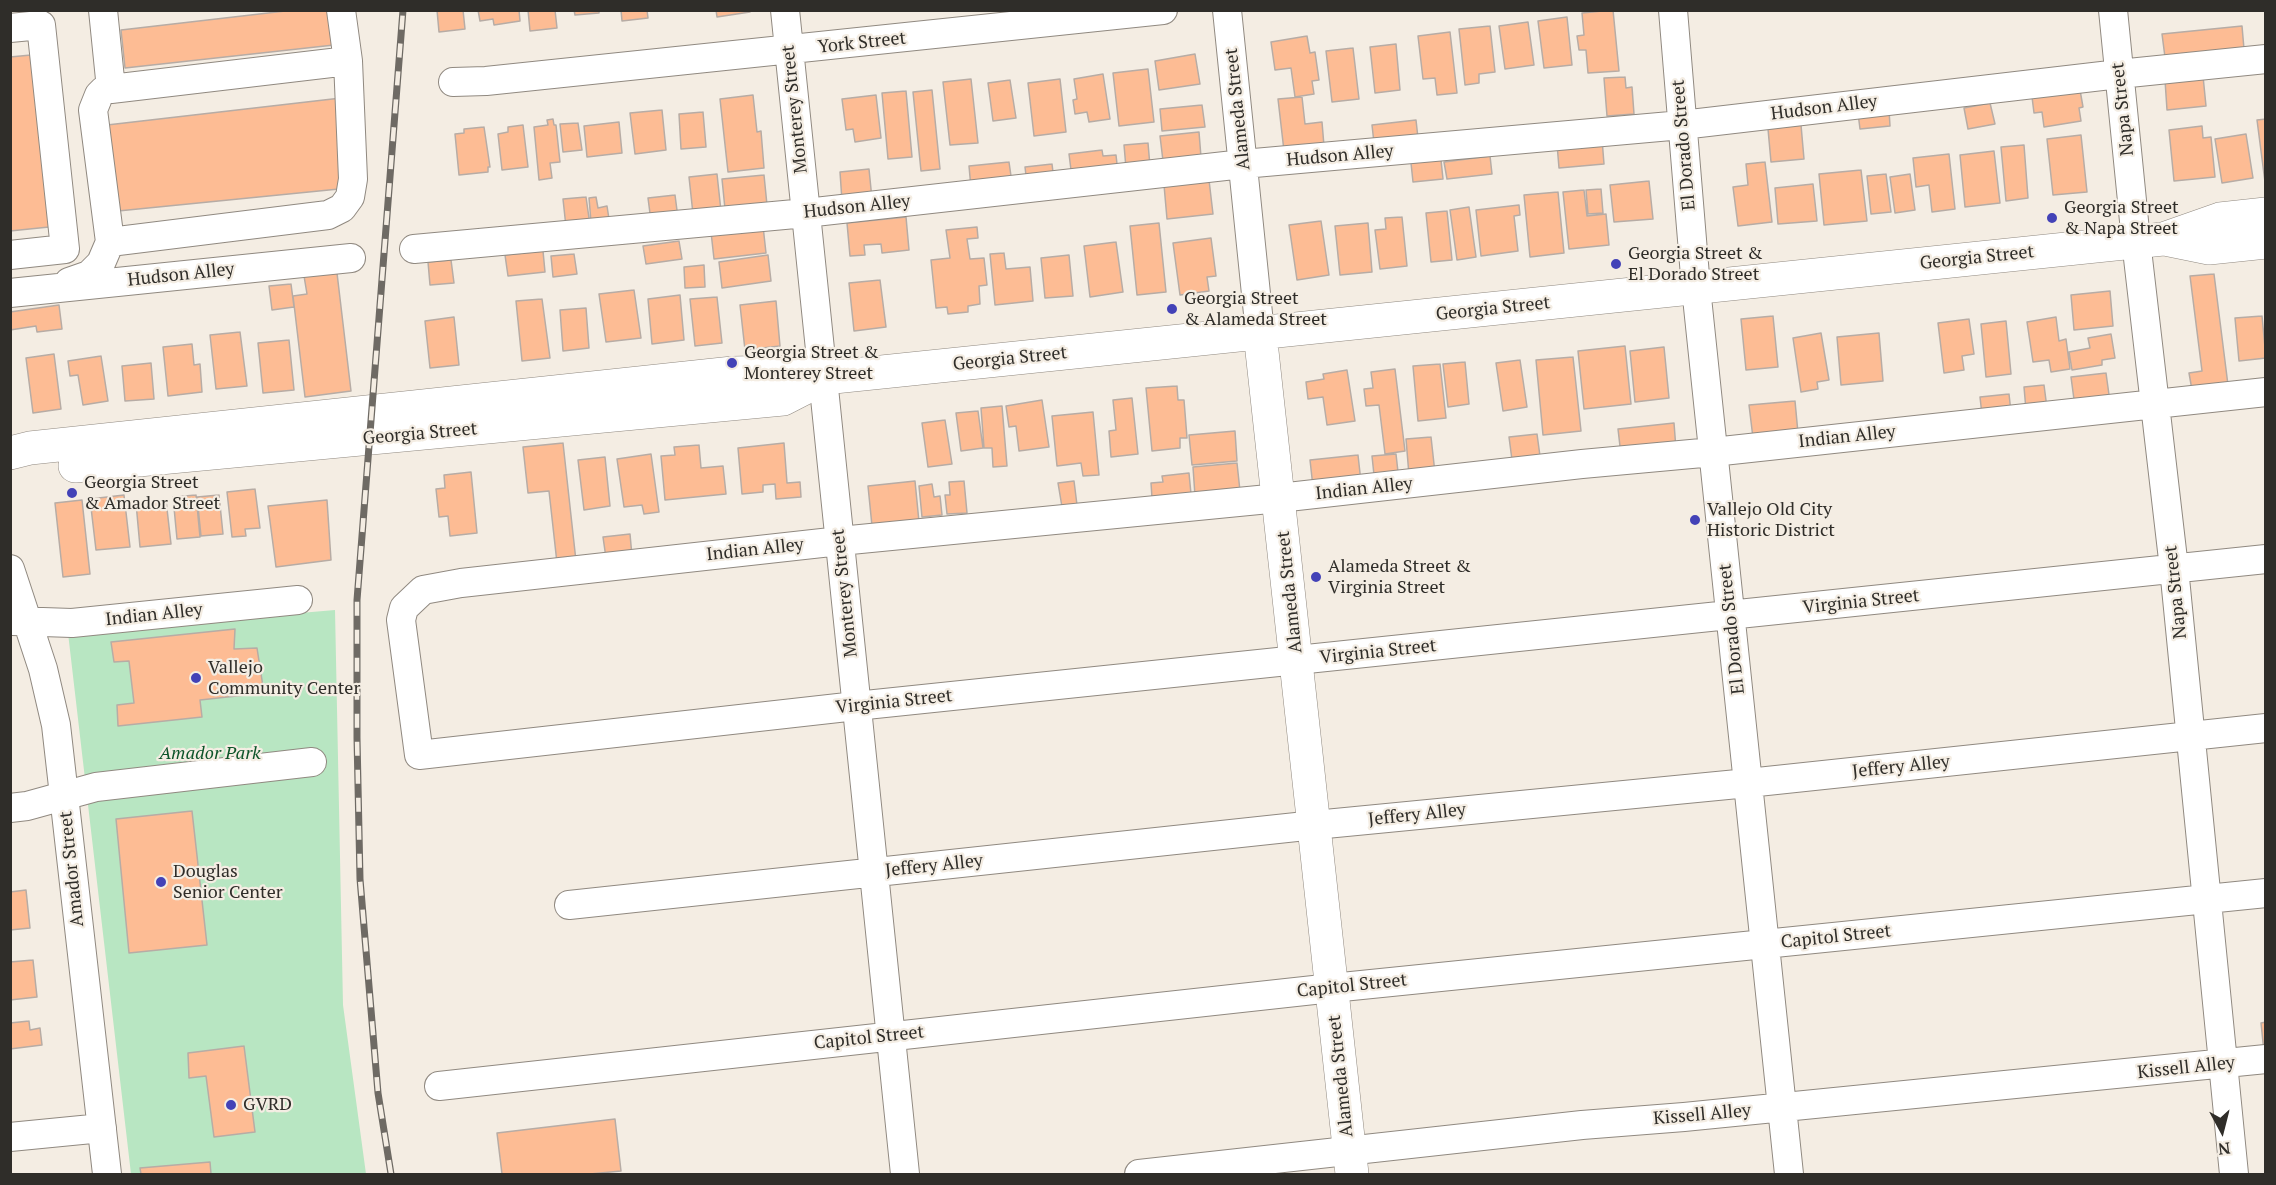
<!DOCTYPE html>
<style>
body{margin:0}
#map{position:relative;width:2276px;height:1185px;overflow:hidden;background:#f4ede3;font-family:"PT Serif",serif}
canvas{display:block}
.frame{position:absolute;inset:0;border:12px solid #2f2d29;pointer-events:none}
.north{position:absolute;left:2192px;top:1101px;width:60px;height:60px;-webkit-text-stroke:4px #f4ede3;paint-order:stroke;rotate:173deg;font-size:16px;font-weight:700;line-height:24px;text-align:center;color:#2f2d29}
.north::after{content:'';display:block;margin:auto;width:21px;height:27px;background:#2f2d29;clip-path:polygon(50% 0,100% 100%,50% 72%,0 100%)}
</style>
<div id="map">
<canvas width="2276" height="1185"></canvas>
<div class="frame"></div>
<div class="north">N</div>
</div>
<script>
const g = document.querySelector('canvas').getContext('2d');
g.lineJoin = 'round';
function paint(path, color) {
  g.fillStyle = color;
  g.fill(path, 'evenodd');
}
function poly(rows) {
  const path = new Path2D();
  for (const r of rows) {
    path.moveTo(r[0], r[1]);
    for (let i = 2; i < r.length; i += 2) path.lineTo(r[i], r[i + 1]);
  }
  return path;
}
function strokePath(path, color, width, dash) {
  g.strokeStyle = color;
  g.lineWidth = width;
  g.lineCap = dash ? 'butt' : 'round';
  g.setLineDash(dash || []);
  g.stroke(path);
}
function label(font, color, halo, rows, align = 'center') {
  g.font = font + ' "PT Serif",serif';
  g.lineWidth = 4.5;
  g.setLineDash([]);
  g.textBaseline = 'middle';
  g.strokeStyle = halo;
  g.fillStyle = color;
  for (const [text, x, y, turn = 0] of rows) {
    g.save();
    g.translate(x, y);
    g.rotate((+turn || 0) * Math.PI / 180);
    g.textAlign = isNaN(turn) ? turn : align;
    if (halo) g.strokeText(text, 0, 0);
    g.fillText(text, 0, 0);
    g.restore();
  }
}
const green = poly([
 [335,610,343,1005,366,1174,131,1174,68,633]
]);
const building = poly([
 [294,10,331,10,334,45,125,68,121,30,294,10],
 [437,10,463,10,465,29,439,32,437,10],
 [478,10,519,10,520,21,494,25,493,19,480,21,478,10],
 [528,10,555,10,557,28,530,31,528,10],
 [574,10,599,10,599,13,575,15,574,10],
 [621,10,647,10,648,18,622,21,621,10],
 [716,10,750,10,750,12,717,17,716,10],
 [1613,10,1619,71,1588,73,1586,50,1579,50,1577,36,1584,35,1582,13,1613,10],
 [1567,17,1572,65,1544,68,1538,21,1567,17],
 [1528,22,1534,65,1505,69,1499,26,1528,22],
 [1490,26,1495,72,1479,74,1479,83,1465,85,1459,29,1490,26],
 [2242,26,2244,49,2166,65,2162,34,2242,26],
 [1450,32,1457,93,1437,95,1435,78,1423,79,1418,36,1450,32],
 [1307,36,1310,53,1315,52,1319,80,1312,81,1314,94,1295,97,1291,68,1275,70,1271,42,1307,36],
 [1396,44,1400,90,1375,93,1370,47,1396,44],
 [1353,48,1359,99,1332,102,1326,51,1353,48],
 [1195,54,1200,84,1159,90,1155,61,1195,54],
 [31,55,49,227,10,231,10,57,31,55],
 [1148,69,1154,122,1119,126,1113,73,1148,69],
 [1103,74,1110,119,1089,122,1087,112,1075,114,1073,100,1077,99,1074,79,1103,74],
 [2203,76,2206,106,2167,110,2165,80,2203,76],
 [1625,77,1626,88,1632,87,1634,114,1607,116,1604,78,1625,77],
 [971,79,978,143,950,145,943,82,971,79],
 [1060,79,1066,132,1034,136,1028,83,1060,79],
 [1010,80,1016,118,993,121,988,83,1010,80],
 [932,90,940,169,921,171,913,92,932,90],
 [2080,90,2083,107,2079,108,2081,121,2044,127,2042,112,2034,113,2032,97,2080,90],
 [906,91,912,157,888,159,882,93,906,91],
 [753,95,757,132,761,131,764,168,728,172,720,99,753,95],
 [876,95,881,138,855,142,853,129,846,130,842,99,876,95],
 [1302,97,1305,124,1322,122,1324,146,1284,151,1278,99,1302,97],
 [341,98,349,188,118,211,107,125,341,98],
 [1990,103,1995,124,1968,129,1964,108,1990,103],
 [1202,105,1205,127,1162,131,1160,109,1202,105],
 [662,110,666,150,635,154,630,113,662,110],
 [1889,110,1890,126,1860,129,1858,113,1889,110],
 [703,112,706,147,681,149,679,114,703,112],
 [553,119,554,125,556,125,560,162,550,163,552,178,539,180,534,127,548,125,547,120,553,119],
 [2266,119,2266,181,2265,182,2257,120,2266,119],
 [1416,120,1418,138,1374,143,1372,125,1416,120],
 [619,122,622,153,587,157,584,126,619,122],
 [578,123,582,150,563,152,560,124,578,123],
 [523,125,528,167,502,170,498,134,508,132,508,127,523,125],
 [1801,125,1804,159,1771,162,1768,129,1801,125],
 [2202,126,2203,138,2211,137,2215,177,2174,181,2169,130,2202,126],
 [484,127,490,167,488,167,488,172,459,175,455,134,464,133,464,129,484,127],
 [1199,132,1201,157,1163,161,1160,136,1199,132],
 [2246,134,2253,178,2222,183,2215,139,2246,134],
 [2081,135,2087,192,2053,195,2047,139,2081,135],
 [1602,139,1604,164,1559,168,1557,144,1602,139],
 [1148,143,1150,166,1126,168,1124,145,1148,143],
 [2024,145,2028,198,2006,201,2001,147,2024,145],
 [1102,150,1103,156,1116,155,1118,173,1072,178,1069,154,1102,150],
 [1994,151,2000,203,1965,207,1960,155,1994,151],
 [1949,154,1955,209,1932,212,1929,185,1916,187,1913,158,1949,154],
 [1490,156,1492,174,1447,179,1444,162,1490,156],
 [1441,160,1443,179,1413,182,1411,163,1441,160],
 [1009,162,1012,183,971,188,969,166,1009,162],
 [1765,162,1772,222,1738,226,1733,187,1748,185,1746,164,1765,162],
 [1052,164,1054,180,1027,184,1025,167,1052,164],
 [869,169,872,199,842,201,840,172,869,169],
 [1861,170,1867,221,1824,225,1819,174,1861,170],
 [717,174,721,211,693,214,689,177,717,174],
 [1886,174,1891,212,1871,214,1867,176,1886,174],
 [1910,174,1915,210,1895,213,1890,177,1910,174],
 [764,175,767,205,725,209,722,179,764,175],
 [1209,180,1213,214,1167,219,1164,185,1209,180],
 [1649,181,1653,219,1614,222,1610,185,1649,181],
 [1813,184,1817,221,1778,224,1775,188,1813,184],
 [1601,189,1603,213,1588,214,1586,190,1601,189],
 [1584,190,1587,216,1606,214,1609,245,1569,249,1563,192,1584,190],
 [1558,192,1564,253,1530,257,1524,195,1558,192],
 [675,195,678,218,651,221,648,198,675,195],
 [586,197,590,225,566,227,563,199,586,197],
 [596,197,598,208,607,206,609,219,591,222,589,198,596,197],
 [1519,205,1520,215,1514,216,1518,251,1481,256,1476,210,1519,205],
 [1469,207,1476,257,1457,260,1450,210,1469,207],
 [1447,211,1452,260,1431,262,1426,213,1447,211],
 [906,217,909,250,882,253,881,244,864,245,865,255,850,256,847,223,906,217],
 [1402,217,1407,266,1380,269,1375,230,1386,229,1385,218,1402,217],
 [1321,221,1329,275,1297,280,1289,225,1321,221],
 [1159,223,1166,292,1137,295,1130,226,1159,223],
 [1368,223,1372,272,1340,275,1335,226,1368,223],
 [763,226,766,253,714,259,711,232,763,226],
 [977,227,978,238,967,239,970,259,984,258,987,285,979,286,980,304,968,306,968,312,948,314,947,307,936,308,931,260,950,258,946,230,977,227],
 [1211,238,1216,276,1207,277,1209,291,1180,295,1173,243,1211,238],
 [679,241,682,259,646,264,643,246,679,241],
 [1116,242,1123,292,1090,297,1084,246,1116,242],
 [543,251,545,272,508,276,505,255,543,251],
 [1004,253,1006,269,1030,267,1033,301,995,305,990,254,1004,253],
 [574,254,577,274,553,277,551,256,574,254],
 [768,255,771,281,722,288,719,262,768,255],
 [1069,255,1073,296,1045,298,1041,258,1069,255],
 [451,260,454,283,430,285,428,262,451,260],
 [704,265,705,287,685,288,684,267,704,265],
 [337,273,351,391,305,397,293,296,307,294,304,276,337,273],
 [2214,274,2228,385,2192,390,2189,373,2202,371,2190,276,2214,274],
 [880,280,886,327,854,331,849,283,880,280],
 [291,284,294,307,272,310,269,286,291,284],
 [634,290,641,338,606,342,599,294,634,290],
 [2110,291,2113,326,2074,330,2071,295,2110,291],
 [680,295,684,340,652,344,648,299,680,295],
 [717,297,722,343,695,346,690,299,717,297],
 [542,299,550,358,522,361,516,301,542,299],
 [776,301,780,346,745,350,740,305,776,301],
 [59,305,62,329,37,332,36,326,10,330,10,312,59,305],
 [586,308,589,348,563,351,560,310,586,308],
 [1773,316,1778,367,1746,370,1741,319,1773,316],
 [2262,316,2266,358,2239,361,2235,318,2262,316],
 [454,317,459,365,430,368,425,321,454,317],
 [2056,317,2059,341,2066,339,2070,369,2051,372,2049,360,2033,362,2027,322,2056,317],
 [1969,319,1974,354,1962,356,1964,370,1944,373,1938,323,1969,319],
 [2006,321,2011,374,1986,377,1981,324,2006,321],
 [240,332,247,386,216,389,210,335,240,332],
 [1821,333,1829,380,1817,382,1818,389,1801,392,1793,338,1821,333],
 [1879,333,1883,381,1841,385,1837,337,1879,333],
 [2111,334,2115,358,2102,360,2102,365,2072,370,2069,352,2090,348,2088,338,2111,334],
 [289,340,294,390,263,393,258,343,289,340],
 [192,344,194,365,200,364,202,392,168,396,163,347,192,344],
 [1625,346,1631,404,1584,409,1578,351,1625,346],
 [1664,347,1669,398,1635,402,1630,351,1664,347],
 [54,354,61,409,33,413,26,358,54,354],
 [101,356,108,401,83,405,78,375,70,376,68,361,101,356],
 [1573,357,1581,431,1543,435,1536,360,1573,357],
 [1520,360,1527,407,1503,411,1496,363,1520,360],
 [1465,362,1469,404,1448,407,1443,364,1465,362],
 [151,363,154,399,125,401,122,366,151,363],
 [1440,364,1446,418,1418,421,1413,366,1440,364],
 [1395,369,1405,451,1385,454,1379,405,1366,406,1364,389,1373,388,1371,372,1395,369],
 [1347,370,1355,421,1327,425,1323,397,1308,399,1306,382,1324,379,1323,374,1347,370],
 [2106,373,2110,402,2075,407,2071,377,2106,373],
 [2044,385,2047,408,2026,410,2024,387,2044,385],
 [1177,386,1178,400,1184,400,1187,438,1180,438,1180,448,1152,451,1146,388,1177,386],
 [2009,394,2011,412,1982,415,1980,397,2009,394],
 [1132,398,1138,454,1111,457,1109,431,1116,430,1113,400,1132,398],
 [1042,400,1049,447,1019,451,1016,426,1009,427,1006,406,1042,400],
 [1795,401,1798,433,1753,438,1749,405,1795,401],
 [1002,406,1007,466,993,467,992,448,984,448,981,408,1002,406],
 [978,411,983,448,961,451,956,413,978,411],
 [1093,412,1099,475,1083,476,1081,463,1057,466,1052,416,1093,412],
 [945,420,952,464,928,467,922,423,945,420],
 [1674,423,1676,449,1621,455,1618,429,1674,423],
 [1235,431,1237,461,1192,465,1189,435,1235,431],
 [1537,434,1540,456,1512,460,1509,437,1537,434],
 [1431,437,1435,473,1409,475,1406,439,1431,437],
 [563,443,576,561,557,563,549,491,528,493,523,447,563,443],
 [784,443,787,483,800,482,801,497,776,499,775,484,763,485,763,492,742,494,738,448,784,443],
 [699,445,701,468,723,466,726,494,665,500,661,456,675,455,674,447,699,445],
 [651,454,659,512,644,514,642,505,624,507,617,459,651,454],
 [1396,454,1398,472,1374,475,1372,456,1396,454],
 [1358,455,1361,482,1313,487,1310,460,1358,455],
 [605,457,610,506,584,510,578,460,605,457],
 [1237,463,1240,491,1195,496,1193,467,1237,463],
 [471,472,477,533,450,536,448,516,439,517,436,489,445,488,444,475,471,472],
 [1189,473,1191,494,1152,498,1151,483,1163,482,1162,476,1189,473],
 [915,481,919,522,872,526,868,486,915,481],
 [964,481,967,513,947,514,945,495,950,495,949,482,964,481],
 [1074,481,1077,505,1062,507,1058,483,1074,481],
 [932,484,934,497,940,496,942,515,922,517,919,486,932,484],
 [255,489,260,528,245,529,246,536,232,537,227,492,255,489],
 [124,495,130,547,96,550,90,499,124,495],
 [196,495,200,537,177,539,173,497,196,495],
 [219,495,223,534,201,536,197,497,219,495],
 [82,500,90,574,63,577,55,503,82,500],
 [166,500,171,544,140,547,136,503,166,500],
 [327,500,331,560,276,567,268,506,327,500],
 [630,534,632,556,606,558,603,537,630,534],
 [235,629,234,649,257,648,264,693,200,700,202,717,118,726,117,705,134,703,129,661,114,662,111,642,235,629],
 [192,811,207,945,129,953,116,819,192,811],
 [26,890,30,928,10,930,10,892,26,890],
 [33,960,37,997,10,1000,10,962,33,960],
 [29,1021,30,1030,40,1028,42,1045,10,1049,10,1023,29,1021],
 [2266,1022,2266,1052,2264,1052,2261,1023,2266,1022],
 [244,1046,255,1132,214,1137,206,1076,189,1078,188,1053,244,1046],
 [615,1119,621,1171,590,1174,502,1174,497,1133,615,1119],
 [210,1162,211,1174,141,1174,140,1168,210,1162]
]);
const minor = poly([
 [785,10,905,1174],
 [1227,10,1260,333],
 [1673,10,1696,288,1789,1174],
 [2113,10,2136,241,2174,568,2234,1174],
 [10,28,41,25,65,249,10,255],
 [453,82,486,81,1163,10],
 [111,89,348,61],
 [110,242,328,215,342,208,350,197,353,179,348,61,341,10],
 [414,249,806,213,1243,164,1682,125,2119,74,2266,59],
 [69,282,89,275,101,263,110,242,93,110,99,95,104,90,111,89,103,10],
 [10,293,351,258],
 [2266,392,1713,452,1582,464,1279,498,840,541,461,583,423,590,404,608,401,620,419,755,856,706,2266,559],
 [10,569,43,669,56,725,107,1174],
 [13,621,72,623,298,600],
 [10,808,27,806,96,787,312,762],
 [569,905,1315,825,1748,783,2266,728],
 [439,1086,1332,988,2266,893],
 [10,1137,102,1128],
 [1139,1174,1582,1125,1684,1117,2266,1059]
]);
const major = poly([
 [2165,239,2209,248,2266,242],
 [1260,333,1352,1174],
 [10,453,30,448,733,373,778,372,824,378,2163,239,2220,219,2266,214],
 [75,466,783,399,824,378]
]);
const rail = poly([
 [391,1174,378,1093,360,879,357,738,357,600,403,10]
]);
const markers = [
 [2052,218,6,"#4342b7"],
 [1616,264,6,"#4342b7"],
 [1172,309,6,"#4342b7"],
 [732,363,6,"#4342b7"],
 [72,493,6,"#4342b7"],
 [1695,520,6,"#4342b7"],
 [1316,577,6,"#4342b7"],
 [196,678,6,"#4342b7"],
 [161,882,6,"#4342b7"],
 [231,1105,6,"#4342b7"]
];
const streetNames = [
 ["York Street",862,43,-6],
 ["Hudson Alley",1824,108,-7],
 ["Monterey Street",795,109,-96],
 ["Alameda Street",1238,109,-96],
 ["Napa Street",2123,109,-96],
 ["El Dorado Street",1684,145,-95],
 ["Hudson Alley",1340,156,-5],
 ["Hudson Alley",857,207,-6],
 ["Georgia Street",1977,258,-6],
 ["Hudson Alley",181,275,-6],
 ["Georgia Street",1493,309,-6],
 ["Georgia Street",1010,359,-6],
 ["Georgia Street",420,434,-5],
 ["Indian Alley",1847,437,-6],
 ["Indian Alley",1364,489,-6],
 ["Indian Alley",755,550,-6],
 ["Alameda Street",1290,592,-96],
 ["Napa Street",2176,592,-96],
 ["Monterey Street",845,593,-96],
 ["Virginia Street",1861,602,-6],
 ["Indian Alley",154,615,-6],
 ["El Dorado Street",1732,629,-96],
 ["Virginia Street",1378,652,-6],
 ["Virginia Street",894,702,-6],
 ["Jeffery Alley",1901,767,-6],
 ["Jeffery Alley",1417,815,-6],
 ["Jeffery Alley",934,866,-6],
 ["Amador Street",72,869,-96],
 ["Capitol Street",1836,937,-6],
 ["Capitol Street",1352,986,-6],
 ["Capitol Street",869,1038,-6],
 ["Kissell Alley",2186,1068,-6],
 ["Alameda Street",1341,1076,-96],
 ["Kissell Alley",1702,1115,-5]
];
const poiNames = [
 ["Georgia Street",2064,208],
 ["& Napa Street",2064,229],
 ["Georgia Street &",1628,254],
 ["El Dorado Street",1628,275],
 ["Georgia Street",1184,299],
 ["& Alameda Street",1184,320],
 ["Georgia Street &",744,353],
 ["Monterey Street",744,374],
 ["Georgia Street",84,483],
 ["& Amador Street",84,504],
 ["Vallejo Old City",1707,510],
 ["Historic District",1707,531],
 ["Alameda Street &",1328,567],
 ["Virginia Street",1328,588],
 ["Vallejo",208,668],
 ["Community Center",208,689],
 ["Douglas",173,872],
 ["Senior Center",173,893],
 ["GVRD",243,1105]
];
const parkNames = [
 ["Amador Park",210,754]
];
paint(green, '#b8e6c2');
paint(building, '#fdbc94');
strokePath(building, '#b7aca5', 1.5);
strokePath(minor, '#908980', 30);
strokePath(major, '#908980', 34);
strokePath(minor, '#fff', 28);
strokePath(major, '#fff', 33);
strokePath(rail, '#6e6a64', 7);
strokePath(rail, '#f4ede3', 4.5, [14]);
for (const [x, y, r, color] of markers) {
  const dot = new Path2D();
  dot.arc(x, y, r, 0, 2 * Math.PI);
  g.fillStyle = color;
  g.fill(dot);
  strokePath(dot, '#f4ede3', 2);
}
label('18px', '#2f2d29', '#f4ede3', streetNames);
label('18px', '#2f2d29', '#f4ede3', poiNames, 'left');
label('italic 18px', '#0c5429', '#f4ede3', parkNames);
</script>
